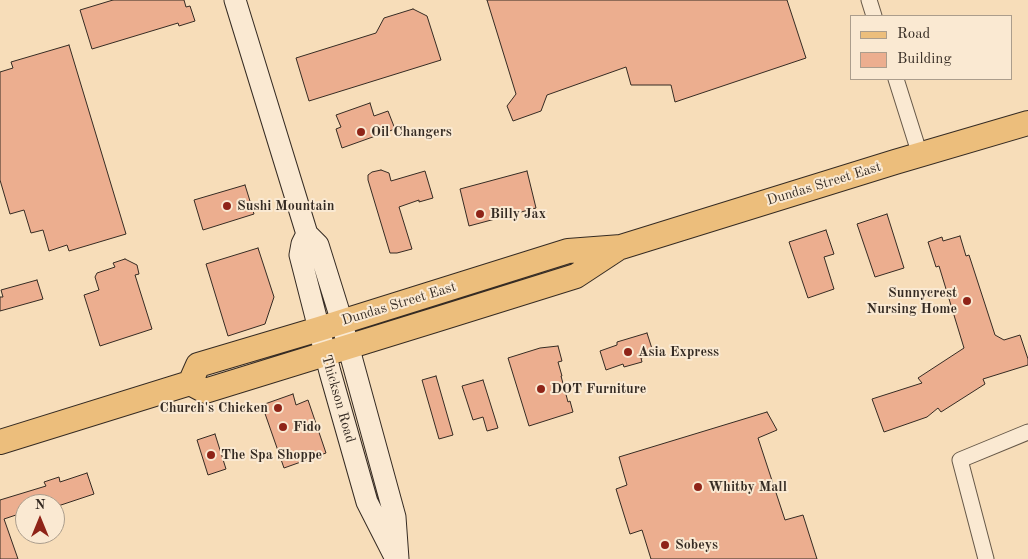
<!DOCTYPE html>
<style>
body{margin:0}
#map{position:relative;width:1028px;height:559px;overflow:hidden;background:#f7ddb9;font-family:"Old Standard TT",serif}
canvas{display:block}
.legend{position:absolute;left:850px;top:15px;width:162px;height:65px;box-sizing:border-box;background:#fae9d2;border:1px solid #ab9d8c;margin:0;padding:6px 9px;list-style:none;font-size:15px;color:#352b23}
.legend li{display:flex;align-items:center;gap:10px;height:25px}
.legend b{width:25px;border:1px solid #ab9d8c}
.north{position:absolute;left:15px;top:494px;width:50px;height:50px;box-sizing:border-box;background:#fae9d2;border:1px solid #ab9d8c;border-radius:50%;rotate:0deg;font-size:14px;font-weight:700;line-height:20px;text-align:center;color:#352b23}
.north::after{content:'';display:block;margin:auto;width:18px;height:22px;background:#8f2418;clip-path:polygon(50% 0,100% 100%,50% 72%,0 100%)}
</style>
<div id="map">
<canvas width="1028" height="559"></canvas>
<ul class="legend">
<li><b style="height:6px;background:#ecbe7c"></b>Road</li>
<li><b style="height:14px;background:#ecae8f"></b>Building</li>
</ul>
<div class="north">N</div>
</div>
<script>
const g = document.querySelector('canvas').getContext('2d');
g.lineJoin = 'round';
function paint(path, color) {
  g.fillStyle = color;
  g.fill(path, 'evenodd');
}
function poly(rows) {
  const path = new Path2D();
  for (const r of rows) {
    path.moveTo(r[0], r[1]);
    for (let i = 2; i < r.length; i += 2) path.lineTo(r[i], r[i + 1]);
  }
  return path;
}
function strokePath(path, color, width, dash) {
  g.strokeStyle = color;
  g.lineWidth = width;
  g.lineCap = dash ? 'butt' : 'round';
  g.setLineDash(dash || []);
  g.stroke(path);
}
function label(font, color, halo, rows, align = 'center') {
  g.font = font + ' "Old Standard TT",serif';
  g.lineWidth = 4;
  g.setLineDash([]);
  g.textBaseline = 'middle';
  g.strokeStyle = halo;
  g.fillStyle = color;
  for (const [text, x, y, turn = 0] of rows) {
    g.save();
    g.translate(x, y);
    g.rotate((+turn || 0) * Math.PI / 180);
    g.textAlign = isNaN(turn) ? turn : align;
    if (halo) g.strokeText(text, 0, 0);
    g.fillText(text, 0, 0);
    g.restore();
  }
}
const building = poly([
 [113,0,184,0,186,7,190,6,195,21,179,26,178,23,92,49,80,10,113,0],
 [487,0,787,0,806,58,675,102,671,85,631,85,626,67,547,95,541,111,513,121,507,106,516,94,487,0],
 [413,9,427,16,441,60,309,101,296,58,376,33,384,18,413,9],
 [69,45,126,234,69,251,67,245,49,251,43,230,31,233,24,210,10,214,0,180,0,72,13,68,11,62,69,45],
 [370,103,374,116,388,111,395,129,342,148,336,129,341,127,336,115,370,103],
 [381,170,389,173,391,181,425,171,433,198,419,202,419,200,399,207,412,249,397,253,390,253,368,180,368,175,372,172,381,170],
 [527,171,536,208,469,226,460,189,527,171],
 [245,185,254,214,203,230,194,200,245,185],
 [887,214,904,268,875,277,857,224,887,214],
 [826,230,834,254,824,257,834,289,808,298,789,242,826,230],
 [960,236,966,256,969,255,995,335,1004,340,1020,335,1028,359,1028,365,983,379,985,384,941,412,938,408,927,417,884,432,872,399,922,383,918,378,964,348,939,266,936,267,928,242,942,237,943,241,960,236],
 [258,248,274,297,265,324,228,336,206,264,258,248],
 [125,259,137,265,139,274,135,275,152,329,100,346,84,295,99,290,95,277,97,273,115,267,113,263,125,259],
 [37,280,43,299,0,311,0,297,3,297,1,290,37,280],
 [647,333,654,355,641,358,642,362,624,367,623,364,606,370,600,351,617,345,617,342,647,333],
 [558,346,562,361,558,362,562,376,561,376,568,402,570,401,573,412,529,426,508,358,540,348,558,346],
 [436,376,453,435,439,439,422,380,436,376],
 [483,380,498,428,487,431,483,417,473,420,462,386,483,380],
 [293,394,296,405,308,400,326,453,284,468,262,405,293,394],
 [767,412,777,430,758,438,785,520,803,515,817,559,651,559,642,530,630,534,616,489,627,485,619,457,767,412],
 [215,434,226,469,208,475,197,440,215,434],
 [87,473,94,494,55,507,55,504,25,504,25,512,4,519,18,559,0,559,0,500,46,486,44,482,59,477,60,482,87,473]
]);
const street = poly([
 [869,0,874,16],
 [896,79,920,155],
 [986,559,960,460,1028,432]
]);
const secondary = poly([
 [235,0,307,234,318,245,338,309,395,517,398,559],
 [307,234,302,244,300,255,330,372,367,502,394,555]
]);
const primary = poly([
 [190,383,198,365,319,329,568,251,621,247,895,162,1028,123],
 [0,442,190,383,205,391,435,320,576,276,617,249]
]);
const markers = [
 [361,132,5,"#8f2418"],
 [227,206,5,"#8f2418"],
 [480,214,5,"#8f2418"],
 [967,301,5,"#8f2418"],
 [628,352,5,"#8f2418"],
 [541,389,5,"#8f2418"],
 [278,408,5,"#8f2418"],
 [283,427,5,"#8f2418"],
 [211,455,5,"#8f2418"],
 [698,487,5,"#8f2418"],
 [665,545,5,"#8f2418"]
];
const poiNames = [
 ["Oil Changers",371,132],
 ["Sushi Mountain",237,206],
 ["Billy Jax",490,214],
 ["Sunnycrest",957,293,"right"],
 ["Nursing Home",957,309,"right"],
 ["Asia Express",638,352],
 ["DOT Furniture",551,389],
 ["Church's Chicken",268,408,"right"],
 ["Fido",293,427],
 ["The Spa Shoppe",221,455],
 ["Whitby Mall",708,487],
 ["Sobeys",675,545]
];
const streetNames = [
 ["Dundas Street East",824,184,-17],
 ["Dundas Street East",399,304,-17],
 ["Thickson Road",338,399,74]
];
paint(building, '#ecae8f');
strokePath(building, '#352b23', 1);
strokePath(street, '#665848', 17);
strokePath(secondary, '#352b23', 23);
strokePath(primary, '#352b23', 26);
strokePath(street, '#fae9d2', 15);
strokePath(secondary, '#fae9d2', 21);
strokePath(primary, '#ecbe7c', 24);
for (const [x, y, r, color] of markers) {
  const dot = new Path2D();
  dot.arc(x, y, r, 0, 2 * Math.PI);
  g.fillStyle = color;
  g.fill(dot);
  strokePath(dot, '#fae9d2', 2);
}
label('bold 14px', '#352b23', '#fae9d2', poiNames, 'left');
label('14px', '#352b23', '#fae9d2', streetNames);
</script>
